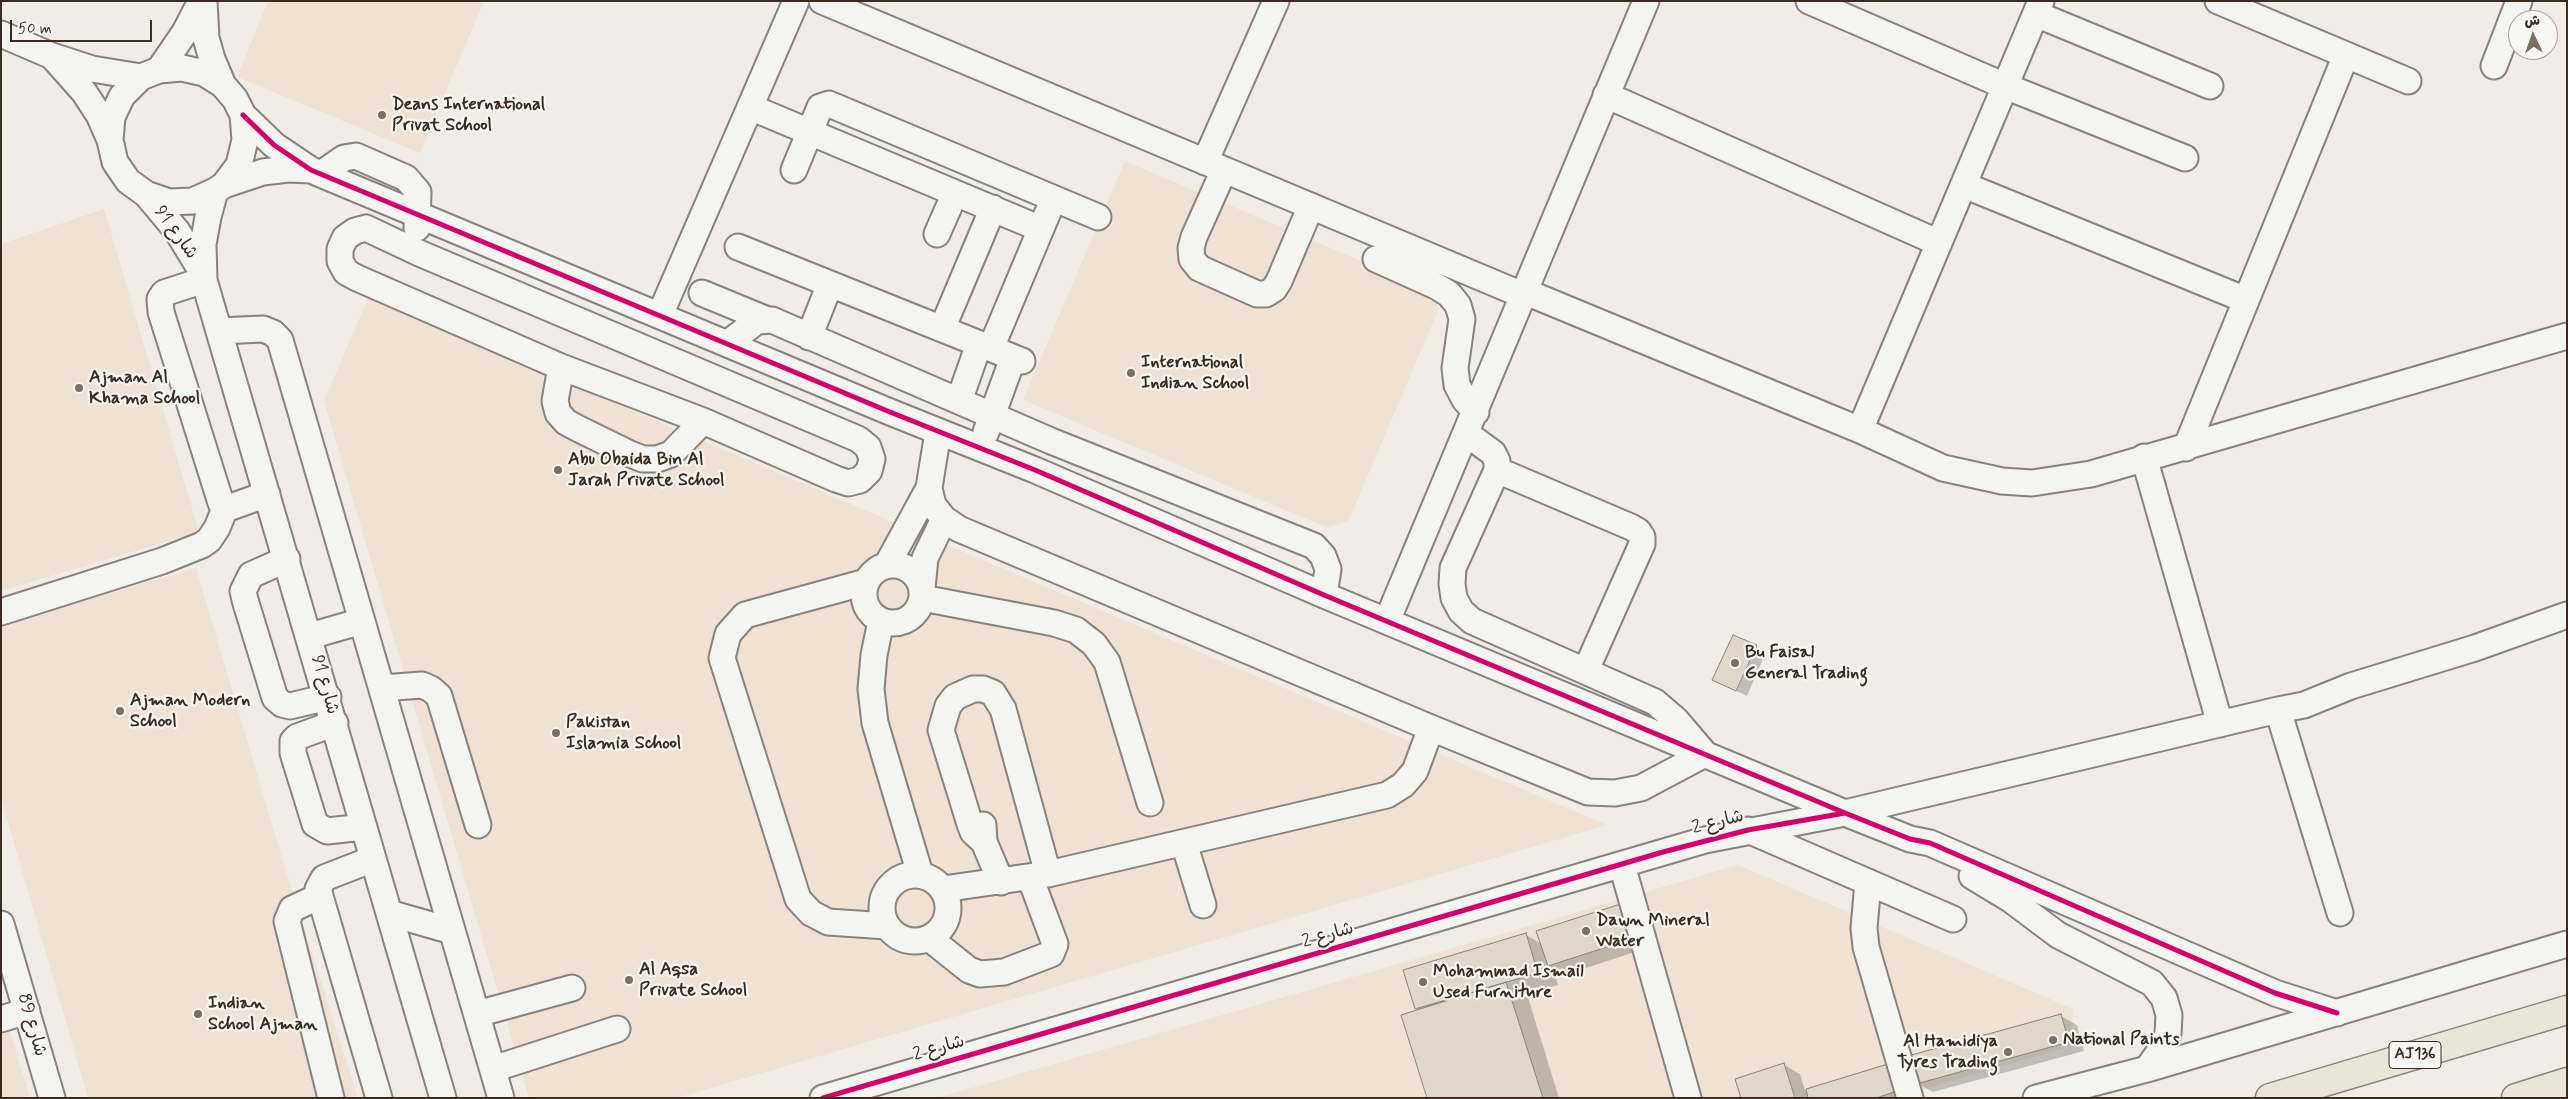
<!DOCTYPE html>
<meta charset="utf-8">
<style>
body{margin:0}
#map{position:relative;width:2568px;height:1099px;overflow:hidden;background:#f1ece6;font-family:Mynerve,"Playpen Sans Arabic",sans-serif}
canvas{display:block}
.frame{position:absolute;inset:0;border:2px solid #3b2a1e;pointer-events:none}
.north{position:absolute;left:2508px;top:10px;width:50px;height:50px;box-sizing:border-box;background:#f6f6f2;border:1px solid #aba49d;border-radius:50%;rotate:357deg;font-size:14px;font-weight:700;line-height:20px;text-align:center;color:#3b2a1e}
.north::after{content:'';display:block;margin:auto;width:18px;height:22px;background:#7b6e64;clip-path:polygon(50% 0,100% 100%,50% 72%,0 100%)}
.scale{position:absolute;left:10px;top:20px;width:142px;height:22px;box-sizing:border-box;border:2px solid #3b2a1e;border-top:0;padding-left:6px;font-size:15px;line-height:18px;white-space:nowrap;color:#3b2a1e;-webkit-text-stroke:4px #f6f6f2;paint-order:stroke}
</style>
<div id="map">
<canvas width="2568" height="1099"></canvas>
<div class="frame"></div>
<div class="north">ش</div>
<div class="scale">50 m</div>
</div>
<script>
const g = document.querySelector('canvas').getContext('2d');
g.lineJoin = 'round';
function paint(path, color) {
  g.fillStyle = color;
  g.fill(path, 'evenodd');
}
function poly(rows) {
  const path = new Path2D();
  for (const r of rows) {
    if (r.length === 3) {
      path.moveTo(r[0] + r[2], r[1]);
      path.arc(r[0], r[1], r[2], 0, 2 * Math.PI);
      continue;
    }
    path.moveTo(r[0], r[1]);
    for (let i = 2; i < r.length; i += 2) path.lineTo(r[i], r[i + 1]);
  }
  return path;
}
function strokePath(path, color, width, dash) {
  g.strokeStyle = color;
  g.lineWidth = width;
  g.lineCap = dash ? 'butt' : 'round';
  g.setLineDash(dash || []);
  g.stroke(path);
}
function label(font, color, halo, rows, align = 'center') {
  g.font = font + ' Mynerve,"Playpen Sans Arabic",sans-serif';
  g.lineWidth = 4.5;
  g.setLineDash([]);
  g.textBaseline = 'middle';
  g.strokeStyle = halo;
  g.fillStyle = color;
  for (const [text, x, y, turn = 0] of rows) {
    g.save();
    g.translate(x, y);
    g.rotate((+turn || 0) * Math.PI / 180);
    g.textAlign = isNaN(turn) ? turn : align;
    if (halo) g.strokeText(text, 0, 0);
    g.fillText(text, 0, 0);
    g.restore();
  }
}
const built = poly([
 [268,1,484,1,420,153,237,77],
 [1125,161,1430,290,1439,308,1349,520,1328,528,1023,400],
 [104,209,199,532,1,591,1,244],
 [368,298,858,507,1607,825,677,1098,529,1098,324,401],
 [196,568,282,858,358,1098,88,1098,1,798,1,625],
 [1738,865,2073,1009,2071,1046,1895,1098,937,1098],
 [7,1022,30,1098,1,1098,1,1024]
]);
const shadow = poly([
 [1756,646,1766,652,1747,696,1724,685],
 [1626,903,1653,946,1565,975,1553,968,1558,985,1527,994,1559,1098,1428,1098,1417,1010,1405,971,1526,935,1542,944],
 [2061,1016,2077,1025,2084,1051,1933,1092,1917,1083],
 [1784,1065,1800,1074,1805,1090,1888,1065,1911,1098,1742,1098]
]);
const building = poly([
 [1733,635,1757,645,1736,691,1712,680,1733,635],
 [1627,902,1638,937,1548,966,1536,931,1627,902],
 [1526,933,1538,973,1415,1009,1403,970,1526,933],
 [1506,982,1543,1098,1427,1098,1401,1015,1506,982],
 [2061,1014,2069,1042,1916,1084,1908,1056,2061,1014],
 [1784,1063,1795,1098,1741,1098,1735,1079,1784,1063],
 [1888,1064,1897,1091,1876,1098,1808,1098,1806,1089,1888,1064]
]);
const minor = poly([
 [204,1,206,38,212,59,223,85,235,99,243,115,245,140,239,165,224,185,215,191,193,201,169,202,146,194,128,181,115,162,110,140,112,117,122,96,141,77,159,70,182,68,204,73,223,85],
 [822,1,1525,296],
 [1809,1,2005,86,2185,158],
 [2218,1,2408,81],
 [2036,14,2210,86],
 [1,34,52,56,92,69,141,77],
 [52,56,84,92,99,115,110,140],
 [2494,66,2519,1],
 [159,70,185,32,201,1],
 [1606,95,1939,243],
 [750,107,1041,229],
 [243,115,274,145,311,170,890,412,1035,470,1324,595,1845,813,1910,839,1930,843,2275,993,2337,1013],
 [1205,162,1276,1],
 [794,170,820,107,829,104,1098,217],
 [1224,170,1194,237,1191,248,1192,259,1199,268,1257,294,1266,294,1274,289,1279,281,1311,206],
 [321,174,344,158,356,156,406,178,418,192,417,228],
 [224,185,263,172,288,169,311,170],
 [1964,185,2246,300],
 [215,191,208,217,203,244,204,280,443,1098],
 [146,194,177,231,202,272],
 [366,228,419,253,858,439,868,447,872,459,869,471,860,480,848,483,836,479,703,421,561,367,357,278,346,272,340,261,340,249,345,238,355,231,366,228],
 [937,234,955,193],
 [738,247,1022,361],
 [1376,259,1436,286,1449,294,1458,305,1462,319,1455,368,1457,385,1465,400,1476,412],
 [204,280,164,293,160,299,161,312,221,503,231,507,267,494],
 [1526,292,1860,430,1943,468,2002,481,2032,483,2091,474,2567,336],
 [702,293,765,319],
 [660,315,796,1],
 [942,329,993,208],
 [219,331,263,329,273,333,280,340,501,1098],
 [809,337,830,284],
 [728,343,757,321,772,320,1051,441,1314,546,1323,556,1328,569,1324,595],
 [991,348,1048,212],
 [561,367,555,401,558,413,566,422,577,428,630,454,643,459,657,459,671,454,703,421],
 [959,401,979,344],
 [1860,430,2041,1],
 [938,432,929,488,933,505,944,519,959,529,1431,728,1588,792,1615,793,1641,788,1705,754,1676,720,1655,702,1472,621,1461,611,1454,598,1452,584,1453,568,1497,470,1497,461,1493,453,1467,434],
 [986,432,1013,358],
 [2186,448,2346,55],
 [2144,457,2220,724],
 [1497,470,1631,527,1638,531,1642,537,1642,544,1586,670],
 [287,559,251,575,243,591,245,600,275,698,282,704,290,706,328,697],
 [893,594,29],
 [887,565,929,488],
 [866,582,745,615,728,634,722,658,798,899,811,913,828,922,887,926],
 [922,588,925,558,944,519],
 [922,598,1054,623,1076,630,1094,644,1107,662,1150,803],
 [1,612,162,561,202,545,209,540,217,528,226,506],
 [881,621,874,655,871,689,875,723,920,874],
 [1387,621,1646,1],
 [310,636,362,621],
 [382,688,422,685,431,689,439,696,478,825],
 [335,723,297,737,293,741,293,753,315,824,327,831,364,827],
 [983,825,984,842,1001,882],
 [1748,830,1953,919],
 [984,842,973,832,970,824,941,730,948,706,955,697,973,689,983,689,993,693,1003,709,1048,874],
 [1184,843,1203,905],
 [373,859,324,878,318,889,379,1098],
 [1622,865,1688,1098],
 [915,908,33],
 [1972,876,2010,899,2058,935,2152,983,2164,998,2169,1015,2168,1034,2160,1051,2147,1069],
 [1868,882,1864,928,1866,947,1910,1098],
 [943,889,1048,874,1387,795,1403,785,1415,771,1431,728],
 [320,896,292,909,287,921,331,1098],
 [389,913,452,931],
 [2340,913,2278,710,2304,705,2351,686,2475,648,2567,615],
 [1,924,52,1098],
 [929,938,969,970,980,974,1004,972,1051,954,1055,944,1030,877],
 [477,1014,572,988],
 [1,1019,27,1011],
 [493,1069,617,1029],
 [823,1098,1705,840,1845,813,2278,710],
 [2036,1098,2147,1069,2567,944]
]);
const major = poly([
 [2270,1098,2567,1010],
 [2516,1098,2567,1082]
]);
const cycleway = poly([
 [243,115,274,145,311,170,890,412,1035,470,1324,595,1845,813,1910,839,1930,843,2275,993,2337,1013],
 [823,1098,1663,852,1748,830,1845,813]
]);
const markers = [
 [382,115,5,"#7b6e64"],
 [1131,373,5,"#7b6e64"],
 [79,388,5,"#7b6e64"],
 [558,470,5,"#7b6e64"],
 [1735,663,5,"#7b6e64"],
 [120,711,5,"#7b6e64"],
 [556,733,5,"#7b6e64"],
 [1586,931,5,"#7b6e64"],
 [629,980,5,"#7b6e64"],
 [1423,982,5,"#7b6e64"],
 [198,1014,5,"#7b6e64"],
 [2053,1040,5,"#7b6e64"],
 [2008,1052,5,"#7b6e64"]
];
const shields = [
 [2415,1055,52]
];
const shieldNames = [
 ["AJ136",2415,1055]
];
const poiNames = [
 ["Deans International",392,105],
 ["Privat School",392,126],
 ["International",1141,363],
 ["Indian School",1141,384],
 ["Ajman Al",89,378],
 ["Khama School",89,399],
 ["Abu Obaida Bin Al",568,460],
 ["Jarah Private School",568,481],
 ["Bu Faisal",1745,653],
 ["General Trading",1745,674],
 ["Ajman Modern",130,701],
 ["School",130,722],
 ["Pakistan",566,723],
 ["Islamia School",566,744],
 ["Dawn Mineral",1596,921],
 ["Water",1596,942],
 ["Al Aqsa",639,970],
 ["Private School",639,991],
 ["Mohammad Ismail",1433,972],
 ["Used Furniture",1433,993],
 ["Indian",208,1004],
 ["School Ajman",208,1025],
 ["National Paints",2063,1040],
 ["Al Hamidiya",1998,1042,"right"],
 ["Tyres Trading",1998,1063,"right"]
];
const streetNames = [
 ["شارع 91",175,233,54],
 ["شارع 91",324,685,74],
 ["شارع 2",1718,823,-14],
 ["شارع 2",1328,936,-16],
 ["شارع 89",31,1025,74],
 ["شارع 2",939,1049,-16]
];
paint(built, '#efe2d5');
paint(shadow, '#0003');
paint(building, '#e0d6ca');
strokePath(building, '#88827d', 1);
strokePath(minor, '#88827d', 29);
strokePath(major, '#88827d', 31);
strokePath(minor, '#f4f4f1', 25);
strokePath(major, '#e9e5d8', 28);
strokePath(cycleway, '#d6006c', 5);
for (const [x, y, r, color] of markers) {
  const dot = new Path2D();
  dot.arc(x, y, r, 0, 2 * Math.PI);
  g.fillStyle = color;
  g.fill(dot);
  strokePath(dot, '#f6f6f2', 2);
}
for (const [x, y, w] of shields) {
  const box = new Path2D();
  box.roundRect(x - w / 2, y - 13.5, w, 27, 4);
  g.fillStyle = '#f6f6f2';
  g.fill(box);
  strokePath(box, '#3b2a1e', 1);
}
label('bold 16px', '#3b2a1e', null, shieldNames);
label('bold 18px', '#3b2a1e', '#f6f6f2', poiNames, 'left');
label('18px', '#3b2a1e', '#f6f6f2', streetNames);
</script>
